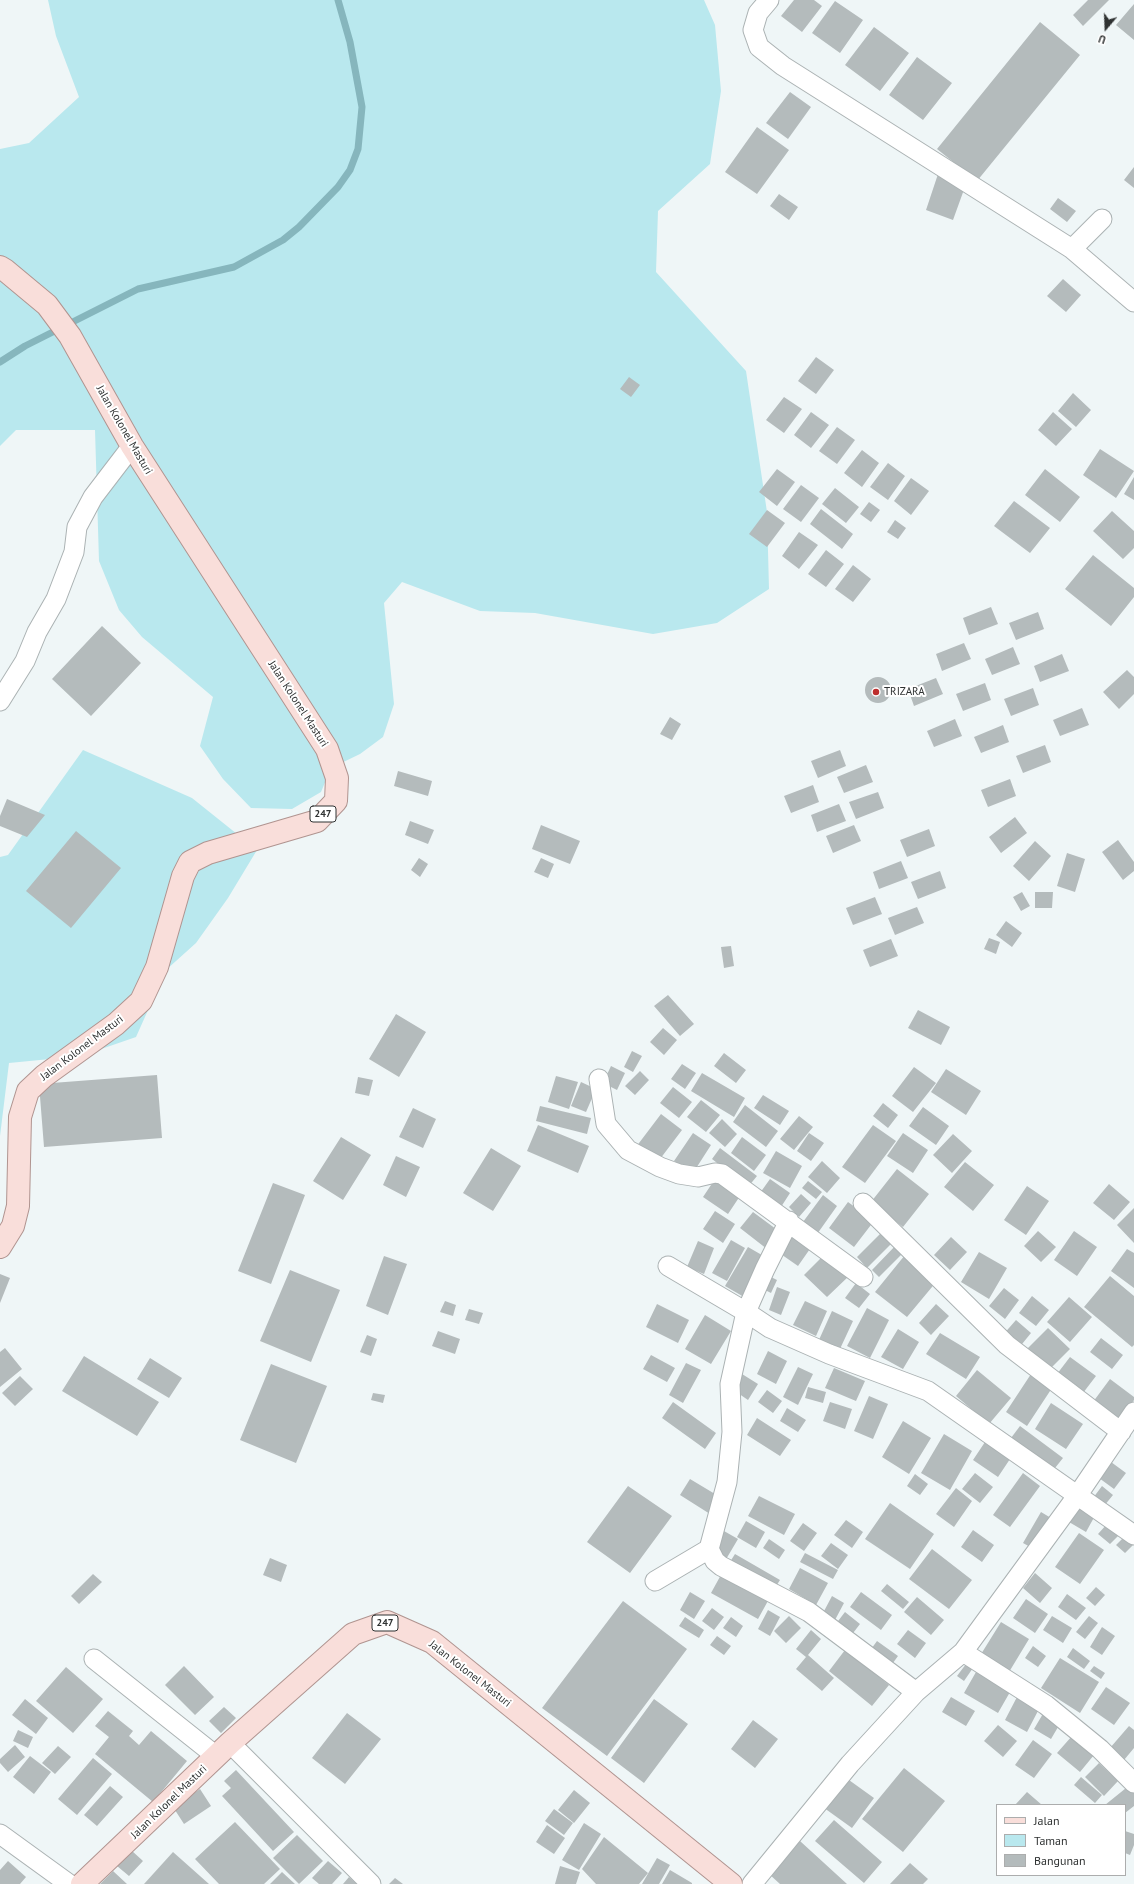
<!DOCTYPE html>
<style>
body{margin:0}
#map{position:relative;width:1134px;height:1884px;overflow:hidden;background:#eff6f7;font-family:"PT Sans",sans-serif}
canvas{display:block}
.legend{position:absolute;left:996px;top:1804px;width:130px;height:72px;box-sizing:border-box;background:#fff;border:1px solid #acadad;margin:0;padding:5px 7px;list-style:none;font-size:12px;color:#2f3232}
.legend li{display:flex;align-items:center;gap:8px;height:20px}
.legend b{width:20px;border:1px solid #acadad}
.north{position:absolute;left:1086px;top:8px;width:40px;height:40px;-webkit-text-stroke:3px #fff;paint-order:stroke;rotate:199deg;font-size:11px;font-weight:700;line-height:16px;text-align:center;color:#2f3232}
.north::after{content:'';display:block;margin:auto;width:14px;height:18px;background:#2f3232;clip-path:polygon(50% 0,100% 100%,50% 72%,0 100%)}
</style>
<div id="map">
<canvas width="1134" height="1884"></canvas>
<ul class="legend">
<li><b style="height:5px;background:#f9deda"></b>Jalan</li>
<li><b style="height:11px;background:#b9e8ee"></b>Taman</li>
<li><b style="height:11px;background:#b4bbbc"></b>Bangunan</li>
</ul>
<div class="north">U</div>
</div>
<script>
const g = document.querySelector('canvas').getContext('2d');
g.lineJoin = 'round';
function paint(path, color) {
  g.fillStyle = color;
  g.fill(path, 'evenodd');
}
function poly(rows) {
  const path = new Path2D();
  for (const r of rows) {
    if (r.length === 3) {
      path.moveTo(r[0] + r[2], r[1]);
      path.arc(r[0], r[1], r[2], 0, 2 * Math.PI);
      continue;
    }
    path.moveTo(r[0], r[1]);
    for (let i = 2; i < r.length; i += 2) path.lineTo(r[i], r[i + 1]);
  }
  return path;
}
function strokePath(path, color, width, dash) {
  g.strokeStyle = color;
  g.lineWidth = width;
  g.lineCap = dash ? 'butt' : 'round';
  g.setLineDash(dash || []);
  g.stroke(path);
}
function label(font, color, halo, rows, align = 'center') {
  g.font = font + ' "PT Sans",sans-serif';
  g.lineWidth = 4;
  g.setLineDash([]);
  g.textBaseline = 'middle';
  g.strokeStyle = halo;
  g.fillStyle = color;
  for (const [text, x, y, turn = 0] of rows) {
    g.save();
    g.translate(x, y);
    g.rotate((+turn || 0) * Math.PI / 180);
    g.textAlign = isNaN(turn) ? turn : align;
    if (halo) g.strokeText(text, 0, 0);
    g.fillText(text, 0, 0);
    g.restore();
  }
}
const green = poly([
 [48,0,704,0,715,25,721,91,710,164,658,211,656,272,746,371,767,512,769,589,717,623,653,634,535,613,480,611,402,582,384,603,394,704,383,737,360,754,331,768,321,792,292,809,251,808,223,779,200,746,213,697,142,637,119,610,99,561,95,430,16,430,0,446,0,149,29,143,79,97,56,36],
 [83,750,192,798,257,850,228,898,196,943,166,970,136,1037,81,1056,9,1063,0,1136,0,857,8,855]
]);
const stream = poly([
 [0,362,25,346,138,289,234,267,283,240,299,227,338,187,350,170,358,149,362,107,350,42,338,0]
]);
const building = poly([
 [794,0,814,0,822,6,802,32,781,16],
 [1088,0,1109,0,1083,26,1073,15],
 [835,1,863,20,840,53,812,33],
 [1134,4,1134,40,1116,25],
 [1040,22,1080,55,977,181,937,149],
 [874,27,909,53,880,91,845,65],
 [917,57,952,83,923,120,889,95],
 [790,92,811,107,788,139,766,123],
 [757,127,789,150,757,194,725,172],
 [1134,167,1134,188,1124,180],
 [938,174,966,184,953,220,926,210],
 [779,194,798,207,789,220,770,206],
 [1058,198,1076,211,1067,222,1050,209],
 [1063,279,1081,295,1066,312,1047,296],
 [816,357,834,370,816,394,798,381],
 [629,377,640,385,631,397,620,389],
 [1073,393,1091,410,1076,427,1058,411],
 [784,397,802,409,784,433,766,420],
 [811,412,829,425,811,448,794,435],
 [1053,412,1072,429,1056,446,1038,430],
 [837,427,855,440,837,464,819,451],
 [1100,449,1134,471,1116,498,1083,475],
 [862,450,879,463,862,487,844,473],
 [888,463,905,476,888,500,870,487],
 [777,469,795,482,777,506,759,492],
 [1045,469,1080,497,1060,522,1025,495],
 [1134,477,1134,500,1124,494],
 [911,478,929,491,911,515,894,501],
 [801,485,819,498,801,522,783,509],
 [835,488,859,507,846,523,822,504],
 [1014,501,1050,528,1030,553,994,526],
 [869,502,880,510,871,522,860,514],
 [821,509,853,534,842,549,810,524],
 [767,510,785,523,767,547,749,534],
 [1112,511,1134,531,1134,548,1123,559,1093,531],
 [895,520,906,528,898,539,887,532],
 [799,532,818,545,799,569,782,556],
 [826,550,844,564,826,587,808,574],
 [1093,555,1134,588,1134,597,1111,626,1065,589],
 [853,565,871,579,853,602,835,589],
 [991,607,998,624,969,635,963,618],
 [1038,612,1044,629,1016,640,1009,623],
 [102,626,141,663,91,716,52,679],
 [964,643,971,659,942,671,936,654],
 [1013,647,1020,664,992,675,985,659],
 [1062,654,1069,671,1040,682,1034,666],
 [1127,670,1134,677,1134,694,1119,709,1103,692],
 [878,690,13],
 [936,678,943,694,914,706,908,689],
 [985,683,991,700,963,711,956,694],
 [1033,688,1039,705,1011,716,1004,699],
 [1082,708,1089,725,1060,736,1053,720],
 [670,717,681,724,672,740,660,734],
 [955,719,962,736,934,747,927,731],
 [1003,725,1009,742,981,753,974,737],
 [1045,745,1051,762,1023,773,1016,756],
 [840,750,846,766,818,778,811,761],
 [866,765,873,782,844,793,837,777],
 [398,771,432,781,428,796,394,786],
 [1010,779,1016,796,988,807,981,790],
 [813,785,819,802,791,813,784,796],
 [878,792,884,808,856,819,849,802],
 [7,799,45,815,27,837,0,826,0,816],
 [839,804,846,821,817,832,811,815],
 [1015,817,1027,833,1001,853,989,837],
 [410,821,434,830,428,844,405,835],
 [541,825,580,841,570,864,532,849],
 [854,825,861,841,833,853,826,836],
 [929,829,935,846,907,857,900,840],
 [76,831,121,868,71,928,26,891],
 [1118,840,1134,862,1134,871,1123,880,1102,852],
 [1035,841,1051,856,1029,881,1013,866],
 [1067,853,1085,859,1075,892,1057,886],
 [419,858,428,864,420,877,411,870],
 [541,858,554,864,548,878,534,872],
 [901,861,908,878,879,889,873,872],
 [940,871,946,888,918,899,911,882],
 [1022,892,1030,906,1021,911,1013,897],
 [1035,892,1053,892,1052,908,1035,908],
 [875,897,882,914,853,925,846,908],
 [917,907,924,923,895,935,888,918],
 [1006,921,1022,933,1012,947,996,935],
 [989,938,1000,942,996,954,984,949],
 [891,939,898,956,870,967,863,950],
 [731,946,734,966,724,968,721,947],
 [668,995,694,1024,680,1036,654,1006],
 [918,1010,950,1027,941,1045,908,1028],
 [396,1014,426,1032,399,1077,369,1059],
 [663,1028,677,1040,664,1055,650,1042],
 [632,1051,642,1056,633,1072,624,1067],
 [724,1053,746,1070,736,1083,714,1066],
 [682,1064,696,1073,685,1089,671,1079],
 [611,1066,625,1073,617,1090,603,1083],
 [914,1067,936,1083,913,1112,892,1096],
 [946,1069,981,1091,966,1115,931,1092],
 [640,1071,649,1080,635,1095,625,1086],
 [702,1073,745,1098,734,1117,691,1091],
 [157,1075,162,1138,44,1147,39,1084],
 [556,1076,578,1082,569,1109,548,1102],
 [358,1077,373,1080,369,1096,355,1093],
 [581,1082,596,1089,586,1112,571,1106],
 [673,1087,692,1102,679,1118,660,1103],
 [763,1095,789,1111,780,1125,754,1108],
 [701,1100,720,1115,706,1132,687,1117],
 [883,1103,898,1115,888,1128,873,1116],
 [745,1105,778,1131,766,1147,733,1122],
 [540,1106,591,1118,587,1134,536,1121],
 [923,1107,949,1126,936,1145,909,1126],
 [413,1108,436,1119,423,1148,399,1137],
 [661,1114,682,1130,657,1163,636,1147],
 [799,1116,813,1127,794,1150,780,1139],
 [722,1119,737,1134,725,1147,709,1133],
 [538,1125,589,1146,578,1173,527,1151],
 [873,1125,896,1141,865,1183,842,1167],
 [693,1133,711,1145,693,1173,674,1161],
 [809,1133,824,1143,811,1161,797,1151],
 [903,1133,928,1150,913,1173,887,1156],
 [953,1134,972,1151,952,1173,933,1155],
 [341,1137,371,1155,343,1200,313,1181],
 [742,1137,766,1155,754,1171,731,1153],
 [491,1148,521,1166,493,1211,463,1193],
 [720,1148,757,1176,748,1187,712,1159],
 [776,1151,802,1166,790,1188,763,1173],
 [396,1156,420,1167,406,1197,383,1185],
 [822,1161,840,1178,827,1193,808,1177],
 [965,1162,994,1185,973,1211,944,1187],
 [897,1169,929,1194,903,1227,871,1202],
 [717,1176,742,1193,728,1214,703,1197],
 [770,1179,790,1193,781,1207,760,1193],
 [808,1181,822,1192,816,1199,802,1188],
 [273,1183,305,1195,271,1284,238,1271],
 [1109,1184,1130,1202,1114,1220,1093,1203],
 [1027,1186,1049,1201,1026,1235,1004,1220],
 [801,1194,811,1203,799,1217,789,1207],
 [823,1195,837,1206,815,1237,800,1226],
 [848,1202,874,1221,854,1247,829,1228],
 [1134,1208,1134,1243,1117,1225],
 [715,1211,735,1224,723,1243,703,1229],
 [753,1212,780,1232,767,1249,740,1228],
 [789,1230,812,1246,798,1266,775,1250],
 [1038,1231,1056,1247,1041,1262,1024,1246],
 [1074,1231,1097,1247,1077,1276,1054,1260],
 [881,1233,892,1243,867,1268,857,1257],
 [951,1237,967,1252,950,1270,934,1255],
 [731,1240,745,1248,727,1281,712,1273],
 [698,1241,714,1248,704,1274,687,1267],
 [898,1243,906,1250,879,1277,872,1270],
 [748,1247,767,1258,744,1297,725,1286],
 [1127,1249,1134,1253,1134,1288,1111,1271],
 [979,1252,1007,1268,989,1299,961,1282],
 [826,1253,849,1276,827,1297,804,1275],
 [905,1255,937,1281,907,1317,875,1292],
 [384,1256,407,1264,388,1315,366,1306],
 [290,1270,340,1290,311,1362,260,1341],
 [0,1274,10,1278,0,1303],
 [769,1276,777,1280,771,1293,763,1289],
 [1110,1276,1134,1296,1134,1345,1132,1347,1084,1307],
 [856,1283,870,1294,859,1308,845,1298],
 [777,1287,790,1292,781,1315,769,1310],
 [1004,1288,1019,1300,1005,1319,989,1306],
 [1032,1296,1049,1310,1036,1326,1019,1313],
 [1069,1297,1092,1317,1070,1342,1047,1322],
 [445,1301,456,1305,453,1316,440,1312],
 [805,1301,827,1311,816,1336,793,1325],
 [657,1304,689,1320,678,1343,646,1327],
 [936,1304,949,1316,931,1335,919,1323],
 [867,1308,889,1320,870,1358,847,1346],
 [469,1309,483,1313,479,1324,465,1320],
 [832,1311,853,1321,839,1351,818,1342],
 [705,1315,731,1331,711,1364,685,1349],
 [1016,1320,1031,1333,1018,1349,1002,1336],
 [1048,1328,1070,1349,1047,1372,1025,1351],
 [898,1329,919,1342,903,1369,881,1357],
 [438,1331,460,1339,455,1354,432,1346],
 [940,1333,980,1357,966,1379,926,1354],
 [367,1335,377,1339,371,1356,360,1352],
 [1101,1338,1123,1355,1112,1369,1090,1352],
 [5,1348,22,1369,0,1387,0,1352],
 [768,1351,787,1361,776,1384,757,1374],
 [651,1355,675,1368,667,1382,643,1369],
 [84,1356,159,1402,137,1436,62,1391],
 [1070,1357,1096,1376,1083,1393,1057,1374],
 [150,1358,182,1378,169,1398,137,1379],
 [686,1363,701,1370,683,1403,669,1395],
 [271,1364,327,1386,296,1463,240,1440],
 [798,1367,813,1374,798,1405,783,1397],
 [834,1368,865,1381,856,1401,825,1388],
 [977,1370,1011,1398,989,1424,956,1396],
 [742,1374,758,1384,748,1400,732,1389],
 [1031,1374,1052,1388,1027,1426,1006,1412],
 [20,1376,33,1389,15,1406,2,1393],
 [1110,1379,1134,1397,1134,1400,1116,1425,1090,1406],
 [808,1387,826,1392,823,1403,805,1398],
 [767,1390,782,1401,773,1413,758,1402],
 [373,1393,385,1395,383,1403,371,1400],
 [869,1396,888,1404,873,1439,854,1431],
 [673,1402,716,1433,705,1449,662,1418],
 [830,1402,852,1409,845,1429,823,1421],
 [1051,1403,1083,1424,1066,1449,1035,1429],
 [787,1408,806,1420,798,1432,780,1421],
 [757,1418,791,1440,780,1456,747,1435],
 [903,1421,931,1438,909,1474,882,1457],
 [1020,1426,1063,1458,1051,1473,1008,1442],
 [944,1434,972,1451,950,1490,921,1473],
 [985,1442,1010,1459,998,1477,973,1460],
 [1111,1462,1126,1473,1114,1489,1099,1478],
 [975,1473,993,1487,980,1503,962,1489],
 [1023,1473,1040,1486,1010,1527,993,1515],
 [915,1474,928,1484,920,1495,907,1486],
 [690,1479,720,1497,710,1514,680,1495],
 [628,1486,672,1516,630,1573,587,1542],
 [1102,1486,1113,1495,1104,1506,1093,1498],
 [956,1488,972,1501,954,1527,936,1514],
 [759,1496,795,1514,784,1535,748,1516],
 [1080,1502,1097,1512,1086,1532,1069,1522],
 [890,1503,934,1534,910,1569,865,1539],
 [1041,1512,1051,1518,1032,1548,1023,1543],
 [846,1520,863,1532,852,1548,834,1535],
 [746,1521,765,1532,756,1548,737,1537],
 [803,1523,817,1533,804,1551,790,1541],
 [1107,1524,1119,1535,1110,1544,1098,1534],
 [973,1530,994,1545,982,1562,961,1547],
 [724,1531,738,1539,725,1561,712,1553],
 [1079,1533,1104,1550,1080,1584,1055,1567],
 [1128,1533,1134,1544,1125,1553,1116,1545],
 [769,1539,785,1550,779,1559,763,1548],
 [831,1543,848,1555,838,1569,821,1556],
 [932,1549,972,1580,949,1609,909,1579],
 [805,1553,838,1570,833,1579,800,1562],
 [735,1554,780,1580,773,1591,728,1565],
 [270,1558,287,1565,281,1582,263,1575],
 [800,1568,828,1583,816,1605,789,1589],
 [722,1573,769,1599,758,1619,711,1593],
 [1035,1573,1052,1588,1040,1603,1023,1588],
 [93,1574,102,1582,79,1604,71,1596],
 [887,1584,909,1602,903,1609,881,1591],
 [1096,1587,1105,1595,1095,1606,1086,1598],
 [690,1592,705,1601,694,1619,680,1610],
 [861,1592,892,1615,881,1630,850,1607],
 [1067,1594,1086,1608,1076,1620,1058,1607],
 [832,1596,844,1603,835,1620,823,1613],
 [917,1597,944,1620,931,1635,904,1612],
 [1026,1599,1048,1614,1035,1633,1013,1618],
 [623,1601,687,1649,607,1756,542,1708],
 [712,1608,724,1617,714,1630,702,1621],
 [768,1610,780,1617,770,1636,758,1629],
 [845,1612,860,1624,850,1637,835,1625],
 [789,1616,801,1628,786,1643,774,1631],
 [1052,1616,1072,1628,1063,1643,1043,1630],
 [1089,1616,1098,1623,1085,1639,1076,1632],
 [685,1617,704,1630,699,1638,679,1626],
 [731,1617,743,1626,736,1637,723,1628],
 [1001,1622,1029,1639,1006,1677,978,1659],
 [1102,1627,1115,1636,1102,1655,1090,1647],
 [811,1630,821,1639,808,1655,834,1678,822,1691,796,1669,806,1657,796,1649],
 [908,1630,926,1643,915,1658,897,1644],
 [717,1636,731,1646,724,1655,710,1645],
 [877,1641,898,1656,890,1667,869,1652],
 [1033,1646,1046,1656,1038,1667,1025,1658],
 [1073,1648,1090,1661,1084,1669,1067,1657],
 [845,1650,889,1685,872,1706,829,1671],
 [1060,1658,1099,1682,1080,1713,1041,1688],
 [969,1660,975,1665,964,1681,957,1676],
 [184,1666,214,1697,195,1715,165,1685],
 [1094,1666,1105,1673,1101,1679,1090,1671],
 [66,1667,103,1699,73,1733,36,1701],
 [976,1672,1010,1692,998,1713,964,1693],
 [1106,1687,1130,1703,1114,1725,1091,1709],
 [951,1697,975,1711,966,1726,942,1712],
 [1017,1697,1039,1709,1027,1732,1005,1720],
 [25,1699,48,1718,36,1734,12,1715],
 [654,1699,688,1724,644,1783,611,1758],
 [224,1707,236,1718,221,1733,209,1721],
 [108,1711,133,1731,129,1736,139,1745,151,1731,187,1761,153,1802,95,1754,109,1737,95,1726],
 [1044,1712,1061,1722,1051,1739,1034,1729],
 [347,1713,381,1739,345,1784,312,1758],
 [753,1720,778,1739,755,1768,731,1749],
 [998,1725,1017,1741,1003,1757,984,1741],
 [1129,1726,1134,1730,1134,1748,1124,1760,1110,1748],
 [18,1730,33,1737,28,1748,13,1741],
 [1072,1736,1094,1755,1080,1772,1057,1753],
 [1033,1740,1052,1754,1034,1778,1015,1765],
 [15,1745,25,1757,8,1772,0,1763,0,1759],
 [58,1746,71,1757,55,1774,42,1763],
 [30,1756,51,1772,34,1794,13,1777],
 [93,1758,112,1774,77,1815,58,1799],
 [1099,1763,1118,1781,1104,1796,1085,1777],
 [904,1768,945,1801,903,1852,862,1819],
 [236,1770,294,1832,273,1851,222,1796,231,1788,224,1781],
 [842,1775,874,1798,852,1828,820,1805],
 [1081,1777,1102,1795,1095,1803,1074,1785],
 [1131,1784,1134,1788,1134,1806,1125,1813,1125,1805,1105,1805],
 [110,1786,123,1797,97,1826,84,1815],
 [200,1789,211,1806,184,1824,173,1807],
 [574,1790,590,1803,574,1823,558,1810],
 [1027,1792,1042,1805,1015,1805],
 [554,1809,573,1823,564,1835,545,1821],
 [834,1820,882,1862,864,1883,815,1841],
 [235,1822,280,1869,264,1884,219,1884,195,1859],
 [584,1823,601,1834,579,1870,562,1860],
 [547,1825,565,1838,554,1854,536,1842],
 [1125,1831,1134,1834,1134,1845,1130,1855,1125,1853],
 [297,1835,323,1861,299,1884,273,1858],
 [604,1837,648,1873,639,1884,596,1884,582,1869],
 [800,1841,847,1884,780,1884,769,1874],
 [131,1850,143,1861,129,1876,117,1866],
 [173,1852,209,1884,144,1884],
 [657,1858,670,1865,659,1884,642,1884],
 [8,1861,26,1877,20,1884,0,1884,0,1870],
 [328,1861,342,1873,332,1884,319,1884,312,1878],
 [910,1863,928,1879,923,1884,890,1884],
 [560,1866,580,1872,576,1884,555,1884],
 [670,1870,692,1883,692,1884,662,1884],
 [113,1871,127,1884,100,1884],
 [282,1872,295,1884,270,1884],
 [349,1877,357,1884,343,1884],
 [395,1878,403,1884,389,1884]
]);
const minor = poly([
 [769,0,758,13,753,30,759,47,783,66,1072,249,1134,302],
 [1072,249,1102,219],
 [0,701,25,661,37,632,56,599,74,552,77,527,93,497,132,446],
 [599,1079,606,1124,628,1150,660,1167,679,1174,698,1177,715,1173,722,1174,863,1277],
 [863,1203,1007,1345,1121,1432],
 [789,1221,765,1269,746,1312,730,1384,732,1432,727,1482,709,1549,715,1561,721,1566,809,1612,916,1692],
 [668,1266,746,1312,770,1328,829,1354,928,1391,1134,1535],
 [655,1581,709,1549],
 [963,1652,1046,1705,1100,1749,1134,1783],
 [94,1659,216,1756],
 [230,1743,371,1884],
 [0,1834,69,1884],
 [752,1884,850,1764,916,1692,963,1652,1077,1496,1134,1412]
]);
const primary = poly([
 [0,267,5,270,47,305,70,336,132,446,327,749,337,778,336,801,317,821,208,853,190,862,183,876,157,967,141,1001,116,1024,44,1076,28,1091,20,1117,18,1206,13,1226,0,1247],
 [82,1884,230,1743,353,1634,387,1622,432,1642,731,1884]
]);
const markers = [
 [876,692,4,"#bd2e2d"]
];
const shields = [
 [323,814,26],
 [385,1623,26]
];
const shieldNames = [
 ["247",323,814],
 ["247",385,1623]
];
const streetNames = [
 ["Jalan Kolonel Masturi",124,430,60],
 ["Jalan Kolonel Masturi",298,704,57],
 ["Jalan Kolonel Masturi",82,1048,-37],
 ["Jalan Kolonel Masturi",470,1674,38],
 ["Jalan Kolonel Masturi",169,1802,-44]
];
const poiNames = [
 ["TRIZARA",884,692]
];
paint(green, '#b9e8ee');
strokePath(stream, '#86b6bd', 7);
paint(building, '#b4bbbc');
strokePath(minor, '#abb2b3', 21);
strokePath(primary, '#b09490', 24);
strokePath(minor, '#fff', 19);
strokePath(primary, '#f9deda', 22);
for (const [x, y, r, color] of markers) {
  const dot = new Path2D();
  dot.arc(x, y, r, 0, 2 * Math.PI);
  g.fillStyle = color;
  g.fill(dot);
  strokePath(dot, '#fff', 1.5);
}
for (const [x, y, w] of shields) {
  const box = new Path2D();
  box.roundRect(x - w / 2, y - 8, w, 16, 3);
  g.fillStyle = '#fff';
  g.fill(box);
  strokePath(box, '#2f3232', 1);
}
label('bold 10px', '#2f3232', null, shieldNames);
label('11px', '#2f3232', '#fff', streetNames);
label('11px', '#2f3232', '#fff', poiNames, 'left');
</script>
